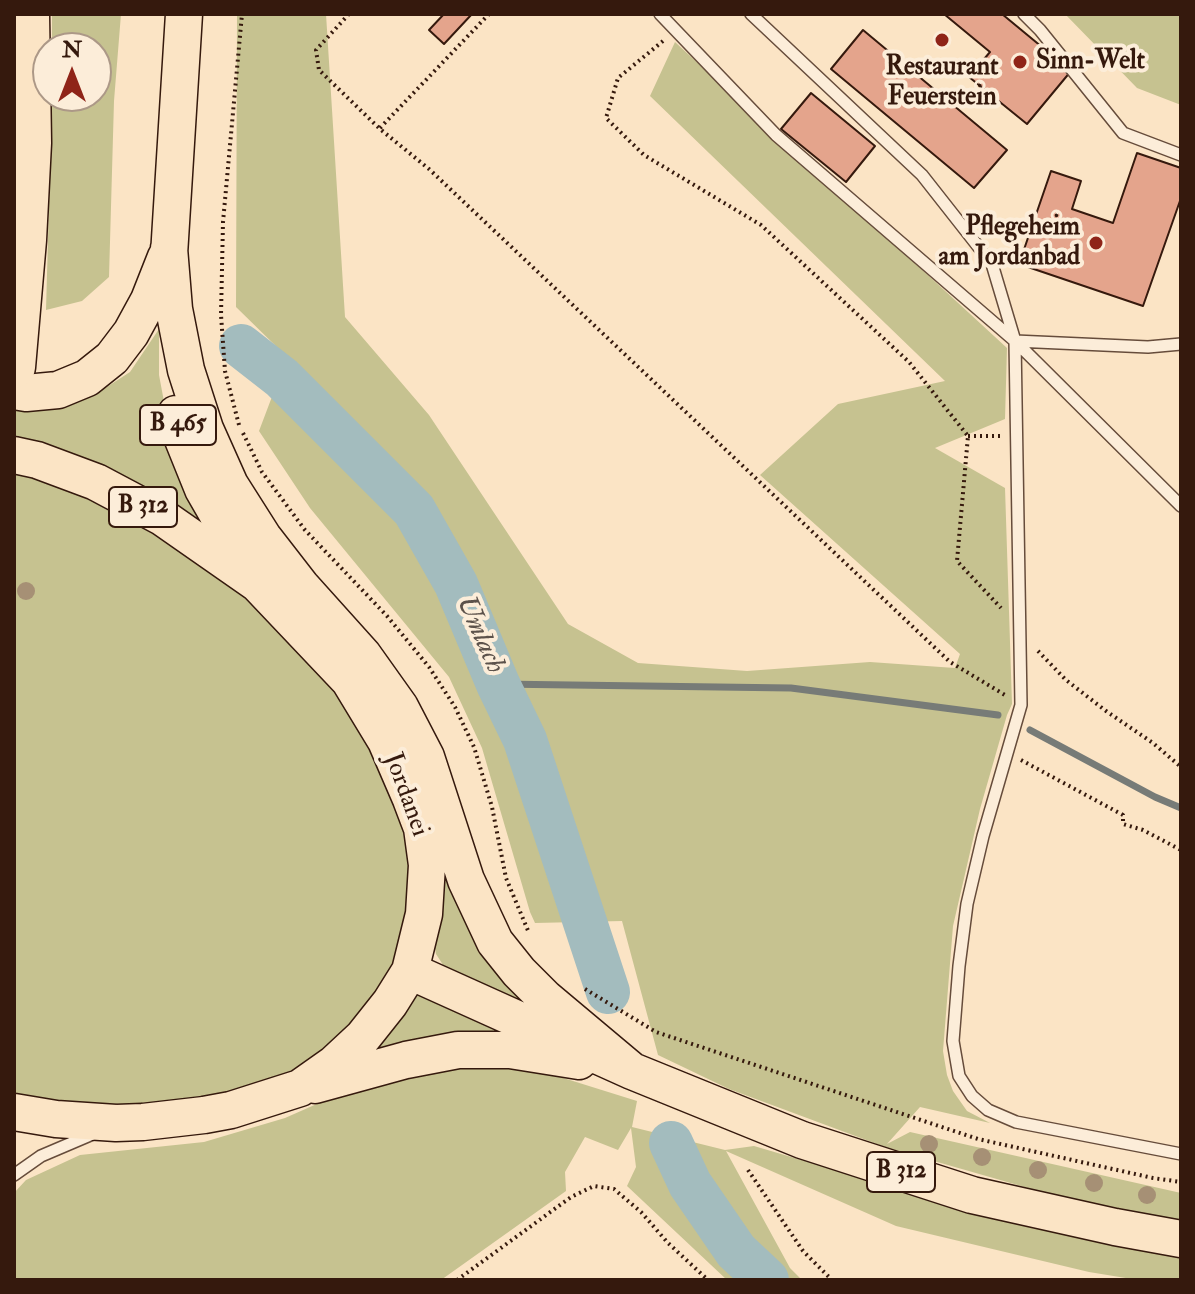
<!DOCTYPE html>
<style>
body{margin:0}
#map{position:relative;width:1195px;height:1294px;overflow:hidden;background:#fbe4c5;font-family:"IM FELL Double Pica",serif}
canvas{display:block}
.frame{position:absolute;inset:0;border:16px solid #35190d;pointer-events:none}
.north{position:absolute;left:32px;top:32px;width:80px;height:80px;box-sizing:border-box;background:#fcedd9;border:2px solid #ac9887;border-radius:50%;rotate:0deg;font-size:22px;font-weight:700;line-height:32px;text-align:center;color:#35190d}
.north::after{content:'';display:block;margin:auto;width:28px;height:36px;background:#8f2418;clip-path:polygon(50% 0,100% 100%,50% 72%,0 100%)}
</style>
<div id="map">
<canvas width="1195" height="1294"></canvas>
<div class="frame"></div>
<div class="north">N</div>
</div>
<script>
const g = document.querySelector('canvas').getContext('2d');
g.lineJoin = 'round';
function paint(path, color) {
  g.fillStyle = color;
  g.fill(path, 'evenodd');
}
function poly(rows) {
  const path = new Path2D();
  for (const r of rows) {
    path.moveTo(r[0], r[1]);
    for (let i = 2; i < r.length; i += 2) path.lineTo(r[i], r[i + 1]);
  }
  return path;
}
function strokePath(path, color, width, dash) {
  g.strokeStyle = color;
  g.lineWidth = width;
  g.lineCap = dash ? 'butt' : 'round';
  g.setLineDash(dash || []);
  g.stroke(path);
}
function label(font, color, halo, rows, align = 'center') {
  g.font = font + ' "IM FELL Double Pica",serif';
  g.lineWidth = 8;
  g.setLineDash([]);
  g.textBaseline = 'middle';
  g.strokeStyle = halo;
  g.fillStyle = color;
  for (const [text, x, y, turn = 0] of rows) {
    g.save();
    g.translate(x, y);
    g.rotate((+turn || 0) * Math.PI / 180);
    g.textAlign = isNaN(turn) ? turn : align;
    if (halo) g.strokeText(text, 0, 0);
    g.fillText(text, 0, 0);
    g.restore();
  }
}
const green = poly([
 [52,14,121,14,114,101,109,277,82,301,46,310,52,96,96,96,96,48,52,48],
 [237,14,326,14,345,317,429,415,568,624,638,663,747,671,870,662,955,668,960,654,760,475,838,404,945,381,650,96,675,42,1007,348,1005,419,935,448,1005,488,1012,704,1007,715,980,809,953,926,943,1051,947,1075,953,1091,967,1111,990,1123,920,1107,887,1144,910,1132,1181,1193,1181,1221,1105,1210,885,1147,729,1089,658,1055,622,921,535,923,530,912,482,748,449,677,310,508,259,431,287,357,236,307],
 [1065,14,1181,14,1181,105,1137,88],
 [159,329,159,375,168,423,208,522,199,526,14,438,14,406,52,408,96,394,130,372],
 [14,465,112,503,243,589,331,681,369,736,413,848,403,956,344,1040,296,1072,250,1092,150,1110,14,1100],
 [444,871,449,871,542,1012,445,968,436,954,431,927],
 [411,982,549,1039,348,1059],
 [489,1063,557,1076,637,1101,632,1127,725,1150,754,1146,1032,1228,1181,1254,1181,1280,1138,1280,1089,1272,896,1226,726,1151,790,1268,802,1280,727,1280,627,1186,636,1167,631,1128,618,1150,585,1137,565,1172,566,1191,441,1280,14,1280,14,1193,26,1180,80,1155,204,1142,285,1118,353,1088,399,1073]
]);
const stream = poly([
 [498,684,791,688,998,715],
 [1030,730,1155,797,1181,808]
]);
const river = poly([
 [241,346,282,378,414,510,456,584,498,684,525,740,608,992],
 [671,1143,690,1184,736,1251,767,1280]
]);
const building = poly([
 [444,14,472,14,444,44,429,30,444,14],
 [944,14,1002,14,1071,71,1027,124,969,77,990,52,944,14],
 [863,30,1007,150,974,188,831,69,863,30],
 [811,93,875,146,846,182,781,129,811,93],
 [1137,153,1181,168,1181,198,1143,306,1019,264,1051,171,1081,181,1072,209,1113,223,1137,153]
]);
const path = poly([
 [349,14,316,50,319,70,380,129,429,169,950,662,1005,695],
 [663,41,618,78,606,118,644,155,761,225,909,362,968,436,957,561,1001,608],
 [380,128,489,14],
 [239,425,225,371,221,315,223,222,242,14],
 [243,433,262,472,305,530,387,616,429,667,455,707,474,747,492,807,506,878,529,933],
 [968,436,1001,436],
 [1038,651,1066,680,1106,711,1153,743,1181,767],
 [1021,760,1123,815,1123,824,1143,830,1181,850],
 [585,989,656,1032,978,1139,1153,1178,1181,1182],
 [748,1170,803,1251,832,1280],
 [457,1280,571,1197,594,1186,614,1189,641,1212,668,1243,708,1280]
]);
const lane = poly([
 [660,14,776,135,1015,341],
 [751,14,922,175,992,264,1015,341,1021,705,983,836,967,904,959,966,953,1041,959,1076,972,1096,988,1110,1016,1122,1181,1154],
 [1024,14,1040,30,1123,133,1181,155],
 [1181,344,1148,347,1015,341,1181,506],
 [14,1175,41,1156,95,1133]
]);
const primary = poly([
 [169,248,174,309,186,370,205,429,230,485,263,537,301,586,363,655,400,707,426,757,466,880,495,942,519,972,545,998,632,1071],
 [168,271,184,14],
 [14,391,26,393,58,390,87,378,112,358,131,333,149,300,166,257],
 [176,414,178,427,203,489,253,576],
 [14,455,37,460,96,482,162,517,258,584,349,680,386,741,411,799,422,828,427,865,424,914,410,971,390,1003,363,1037,334,1064,300,1088,231,1110,204,1115,143,1122,116,1123,56,1119,14,1112],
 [410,971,632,1071,802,1140,972,1195,1115,1227,1181,1239],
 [315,1085,406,1060,458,1050,510,1050,579,1061]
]);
const highway = poly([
 [14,367,25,240,30,143,28,14]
]);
const trees = [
 [26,591],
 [929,1144],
 [982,1157],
 [1038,1170],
 [1094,1183],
 [1147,1195]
];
const markers = [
 [942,40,8,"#8f2418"],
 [1020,62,8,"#8f2418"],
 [1096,243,8,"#8f2418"]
];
const shields = [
 [178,425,76],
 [143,507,68],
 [901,1172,68]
];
const shieldNames = [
 ["B 465",178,425],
 ["B 312",143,507],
 ["B 312",901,1172]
];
const poiNames = [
 ["Sinn-Welt",1036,62],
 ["Restaurant",942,68,"center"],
 ["Feuerstein",942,98,"center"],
 ["Pflegeheim",1080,228,"right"],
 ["am Jordanbad",1080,258,"right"]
];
const streetNames = [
 ["Jordanei",405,795,70]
];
const waterNames = [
 ["Umlach",479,635,66]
];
paint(green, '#c6c290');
strokePath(stream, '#777b77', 7);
strokePath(river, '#a3bcbe', 44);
paint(building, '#e4a48c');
strokePath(building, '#35190d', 2);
strokePath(lane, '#664c3b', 14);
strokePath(primary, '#35190d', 39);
strokePath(highway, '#35190d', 45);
strokePath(path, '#35190d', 4, [2, 4]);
strokePath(lane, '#fcedd9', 11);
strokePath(primary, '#fbe4c5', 36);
strokePath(highway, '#fbe4c5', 42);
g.fillStyle = '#a69075';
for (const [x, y] of trees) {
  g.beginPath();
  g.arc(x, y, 9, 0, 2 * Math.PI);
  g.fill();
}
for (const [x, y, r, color] of markers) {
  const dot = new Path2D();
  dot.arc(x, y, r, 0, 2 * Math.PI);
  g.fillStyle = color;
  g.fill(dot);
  strokePath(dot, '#fcedd9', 3);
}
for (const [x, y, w] of shields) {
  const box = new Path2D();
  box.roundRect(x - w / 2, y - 20, w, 40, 6);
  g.fillStyle = '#fcedd9';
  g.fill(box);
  strokePath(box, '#35190d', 2);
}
label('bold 24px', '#35190d', null, shieldNames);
label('bold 26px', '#35190d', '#fcedd9', poiNames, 'left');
label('26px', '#35190d', '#fcedd9', streetNames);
label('italic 28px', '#5c524b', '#fcedd9', waterNames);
</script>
